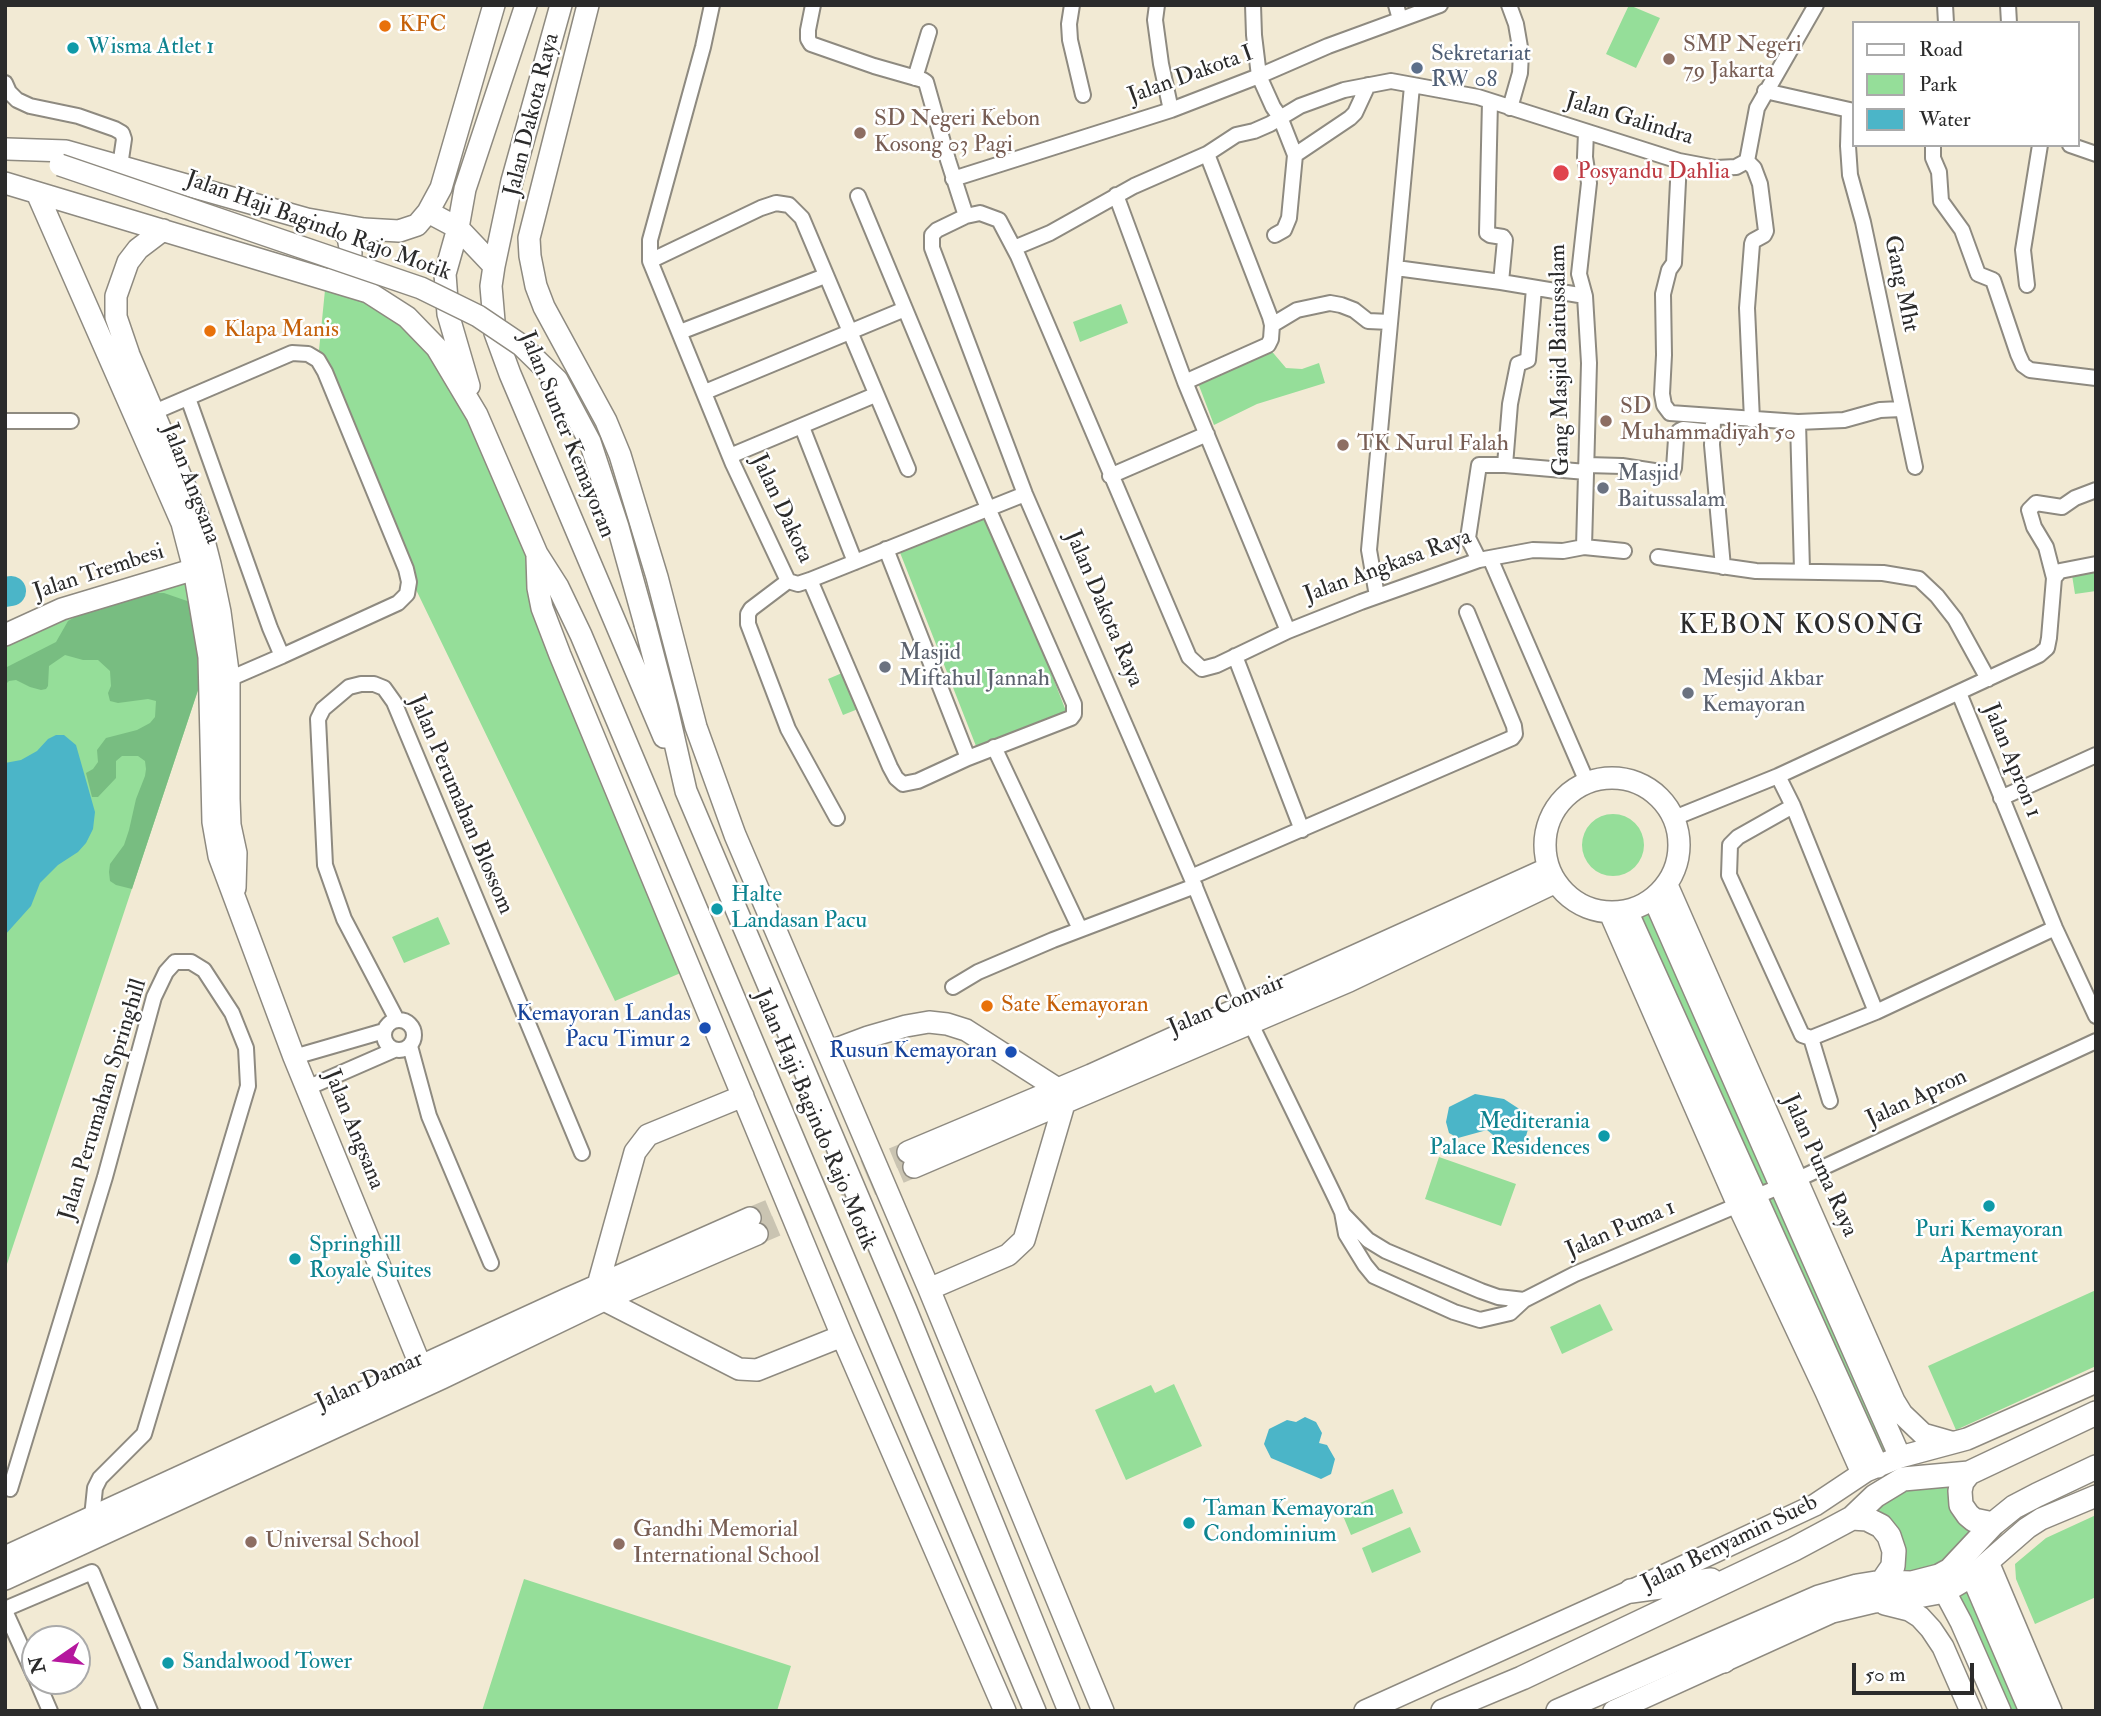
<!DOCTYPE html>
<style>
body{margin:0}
#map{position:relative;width:2101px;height:1716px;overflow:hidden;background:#f2ead4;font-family:"IM FELL Double Pica",serif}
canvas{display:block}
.frame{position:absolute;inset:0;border:7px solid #2b2b2b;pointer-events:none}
.legend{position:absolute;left:1852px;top:21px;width:228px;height:126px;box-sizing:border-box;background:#fff;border:2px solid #aaa;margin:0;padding:9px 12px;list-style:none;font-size:21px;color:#2b2b2b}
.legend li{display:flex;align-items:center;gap:14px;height:35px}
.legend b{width:35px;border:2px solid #aaa}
.north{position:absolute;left:21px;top:1625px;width:70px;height:70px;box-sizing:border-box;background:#fff;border:2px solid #aaa;border-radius:50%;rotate:256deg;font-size:19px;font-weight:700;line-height:28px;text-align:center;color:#2b2b2b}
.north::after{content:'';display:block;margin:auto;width:24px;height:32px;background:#b5179e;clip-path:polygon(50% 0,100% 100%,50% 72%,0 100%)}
.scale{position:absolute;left:1852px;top:1663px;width:122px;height:32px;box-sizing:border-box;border:4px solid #2b2b2b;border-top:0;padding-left:9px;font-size:21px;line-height:24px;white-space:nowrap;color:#2b2b2b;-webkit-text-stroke:5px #fff;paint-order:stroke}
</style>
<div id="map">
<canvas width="2101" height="1716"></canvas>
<div class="frame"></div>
<ul class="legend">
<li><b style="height:9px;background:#fff"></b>Road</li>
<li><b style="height:19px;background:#95de99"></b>Park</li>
<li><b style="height:19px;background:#4bb5c8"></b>Water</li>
</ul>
<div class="north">N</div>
<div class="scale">50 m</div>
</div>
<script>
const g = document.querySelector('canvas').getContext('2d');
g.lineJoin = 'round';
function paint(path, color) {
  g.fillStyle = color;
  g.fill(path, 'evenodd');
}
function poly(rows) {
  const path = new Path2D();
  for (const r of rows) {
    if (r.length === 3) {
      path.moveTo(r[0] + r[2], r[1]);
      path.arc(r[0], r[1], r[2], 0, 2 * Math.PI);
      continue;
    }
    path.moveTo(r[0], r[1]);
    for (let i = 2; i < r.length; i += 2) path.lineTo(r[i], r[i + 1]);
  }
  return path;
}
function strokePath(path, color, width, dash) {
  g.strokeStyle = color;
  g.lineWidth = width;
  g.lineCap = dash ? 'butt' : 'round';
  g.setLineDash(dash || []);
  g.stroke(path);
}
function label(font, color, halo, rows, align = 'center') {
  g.font = font + ' "IM FELL Double Pica",serif';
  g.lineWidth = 5;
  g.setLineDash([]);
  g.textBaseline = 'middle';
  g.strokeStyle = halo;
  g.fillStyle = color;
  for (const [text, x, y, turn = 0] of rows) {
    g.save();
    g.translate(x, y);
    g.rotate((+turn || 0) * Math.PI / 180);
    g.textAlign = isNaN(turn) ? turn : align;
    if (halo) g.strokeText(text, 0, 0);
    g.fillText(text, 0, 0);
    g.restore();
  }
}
const green = poly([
 [1629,5,1660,18,1636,68,1606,54],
 [326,280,368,292,437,348,537,554,542,609,690,969,615,1001,406,569,318,360],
 [1121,304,1128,323,1080,342,1073,322],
 [1269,348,1286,368,1302,369,1319,363,1325,383,1257,404,1214,425,1198,383],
 [989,514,1066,711,976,746,899,550],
 [194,569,209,657,5,1270,5,635],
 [2096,571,2096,591,2075,594,2072,575],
 [842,673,858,709,843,715,828,679],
 [1613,845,31],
 [1646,904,1900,1457,1866,1471,1627,911],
 [438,917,450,944,404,963,392,937],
 [1439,1157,1516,1184,1501,1226,1425,1199],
 [2096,1290,2096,1366,1956,1430,1928,1366],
 [1600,1304,1613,1330,1562,1354,1550,1327],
 [1174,1384,1202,1446,1126,1480,1095,1410,1151,1385,1155,1393],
 [1944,1474,1993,1524,1960,1561,1882,1582,1889,1536,1852,1518,1875,1496],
 [1393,1489,1403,1513,1351,1535,1341,1511],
 [2096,1515,2096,1597,2035,1624,2016,1579,2015,1564,2046,1538],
 [1410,1527,1421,1552,1372,1573,1362,1548],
 [1972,1576,2030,1711,1990,1711,1946,1606],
 [524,1579,791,1666,777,1711,482,1711]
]);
const forest = poly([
 [148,593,164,593,193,603,209,657,132,889,116,885,110,881,109,872,110,864,124,845,129,830,136,799,145,776,146,769,145,761,138,756,122,756,116,761,116,778,98,797,92,797,86,773,93,769,98,762,97,750,106,738,137,730,150,723,155,717,156,701,148,699,118,703,110,701,108,693,111,686,110,671,98,660,83,660,65,655,49,666,48,686,46,689,41,690,30,687,16,680,9,681,5,685,5,668,56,642,68,621,75,617,118,600]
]);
const water = poly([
 [56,735,64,735,76,745,95,812,93,829,86,843,78,852,58,865,40,883,31,906,5,935,5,763,21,760,37,751,48,739],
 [1475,1094,1504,1099,1524,1112,1529,1126,1524,1143,1510,1149,1487,1130,1458,1138,1449,1133,1446,1122,1449,1107],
 [1305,1417,1316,1422,1322,1433,1319,1443,1327,1445,1335,1459,1331,1474,1321,1479,1271,1458,1264,1444,1269,1429,1287,1420,1296,1422]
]);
const river = poly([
 [5,592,11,591]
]);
const secondaryTunnel = poly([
 [750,1218,908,1152],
 [757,1234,914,1167]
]);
const street = poly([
 [712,5,703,47,650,240,650,261,733,464,788,581,798,584,810,580,1025,494],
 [813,5,808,30,808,39,811,44,874,66,923,80,926,82,948,160,966,216],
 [1072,5,1069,24,1070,40,1083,95],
 [1157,5,1155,20,1161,64,1171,110],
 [1253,5,1254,35,1259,76,1273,107,1280,117,1295,155,1350,118,1355,113,1368,85],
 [1396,5,1400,19],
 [1509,5,1516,24,1521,53,1520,73,1510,108],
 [1945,5,1946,23],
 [2008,5,2009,23],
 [915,78,929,32],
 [5,83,9,92,17,100,30,106,78,116,115,129,122,133,124,139,120,166],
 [1765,91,1854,111],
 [1490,101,1487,233,1490,235,1503,237,1505,240,1501,282,1585,296],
 [1849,111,1848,146,1850,175,1863,222,1915,467],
 [1933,145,1933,158,1939,172,1941,201,1962,230,1978,274,1993,280,2018,354,2023,365,2030,370,2096,378],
 [2070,145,2096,154],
 [1679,161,1674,263,1669,270,1663,294,1664,355,1662,394,1664,405,1670,413,1798,422,1844,420,1880,410,1901,409],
 [1747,161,1754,168,1760,184,1766,231,1764,235,1753,241,1752,244,1747,308,1752,420],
 [953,179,1171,110,1259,76,1328,46,1440,5],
 [1116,195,1185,382,1288,631],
 [1275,235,1284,230,1289,218,1295,155],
 [1014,248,1050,233,1134,186,1207,154,1236,135,1254,131,1270,124,1300,106,1344,90,1391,81,1478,97,1679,161,1716,168,1736,167,1747,161,1757,108,1816,5],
 [650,261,761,208,776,203,789,205,802,218,908,469],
 [1396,268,1501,282],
 [2027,285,2023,250,2040,145],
 [1272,325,1297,310,1330,303,1341,305,1354,310,1368,321,1390,322],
 [680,332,825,276],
 [1185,382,1268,345,1271,339,1272,325,1270,317,1207,154],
 [705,392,905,309],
 [152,413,292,353,308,354,318,360,325,372,406,569,409,582,407,594,398,603,282,656,270,628,188,398],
 [5,421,71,421],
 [1713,422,1712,445,1723,567],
 [1798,422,1802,570],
 [802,427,855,562],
 [730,456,875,395],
 [1505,465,1510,404,1518,364,1528,360,1534,288],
 [1587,465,1622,466,1667,473,1672,472,1674,468,1676,439,1679,431,1683,429,1713,432],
 [1110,476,1207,434],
 [1584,547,1589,363,1585,296,1579,274,1589,183,1585,157,1586,132],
 [886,549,968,758],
 [1624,551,1584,547,1563,551,1533,550,1479,560,1361,602,1288,631,1217,665,1202,669,1189,657,1018,256,999,220,980,213,966,216,937,230,932,235,932,248,1025,494,1191,877,1251,1024,1336,1199,1342,1212,1346,1234,1365,1265,1374,1276,1454,1312,1480,1320,1510,1313,1524,1300,1575,1274,1738,1205],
 [1658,557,1756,571,1883,573,1919,579,1937,596,1955,619,1988,679],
 [1490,558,1587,782],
 [1479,560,1468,538,1479,465,1505,465,1586,472],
 [2054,578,2046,547,2034,527,2029,510,2036,503,2062,507,2075,498,2096,490],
 [810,580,890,767,896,778,903,784,918,781,968,758,1071,718,1074,714,1074,704,988,508,858,196],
 [788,581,751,609,748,614,748,624,788,729,837,818],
 [1377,596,1369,550,1412,86],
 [1235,656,1302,830],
 [229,679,282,656],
 [1959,693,2055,928,2096,1016],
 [994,747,1080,929],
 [1778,776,1793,806,1876,1012],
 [2001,798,2096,755],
 [1793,806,1738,837,1730,845,1729,875,1802,1035,1811,1038,1876,1012,2055,928],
 [1674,818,1778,776,2039,655,2047,648,2049,638,2054,578,2060,571,2096,564],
 [1191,877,1512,738,1515,734,1514,726,1467,612],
 [953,987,978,972,1053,940,1195,886],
 [397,1020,344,919,325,865,318,719,323,709,349,687,361,684,374,684,384,688,394,702,582,1153],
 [399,1035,15],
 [1811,1038,1830,1101],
 [410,1046,429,1116,491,1263],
 [294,1057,384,1031],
 [307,1088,394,1050],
 [1757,1196,1796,1180,2096,1041],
 [1343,1214,1368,1240,1386,1251,1481,1291,1498,1297,1524,1300],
 [10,1489,105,1177,154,997,166,972,175,962,191,962,204,970,232,1013,246,1048,248,1086,144,1434,100,1478,95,1488,92,1517],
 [5,1609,92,1572,150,1711],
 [5,1611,35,1677],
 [37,1681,50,1711]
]);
const secondary = poly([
 [561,5,512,181,494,266,491,286,495,333,510,374,664,737],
 [588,5,529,238,530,256,536,286,544,307,606,421,620,455,657,577,696,727,735,835,929,1289,1103,1711],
 [7,149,66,151,307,219,364,229,399,231,417,225,428,212,441,188,494,5],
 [5,183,368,292,407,317,437,348,477,415,537,554,558,587,581,635,1035,1711],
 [37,193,182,523,194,569,209,657,213,822,219,856,294,1057,428,1384],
 [428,212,458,228,494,266],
 [163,230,138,249,128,262,116,296,116,317,129,355,198,517,210,564,220,612,229,679,229,799,230,825,236,853,235,888],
 [336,276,346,268,351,253,348,237,338,226],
 [469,386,448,314,445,274,458,228,465,189,526,5],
 [537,557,538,588,542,608,560,655,842,1336,1005,1711],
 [645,624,667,708,686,791,906,1310,1069,1711],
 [5,635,62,609,205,566],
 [1612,845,67],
 [1667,885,1894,1401,1902,1414,1923,1434,1951,1442],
 [1654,899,1900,1457],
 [1627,911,1878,1467],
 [1610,913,1738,1205,1826,1392,1862,1473],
 [828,1052,868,1037,906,1026,929,1022,947,1024,966,1030,1058,1089],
 [908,1152,1091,1075,1549,868],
 [914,1167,1349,981,1556,882],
 [598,1285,635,1152,648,1135,743,1096],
 [929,1289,1008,1255,1024,1240,1064,1104],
 [604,1300,739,1369,757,1370,842,1336],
 [5,1557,567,1299,750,1218],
 [1988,1562,2051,1711],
 [1972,1576,2030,1711],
 [5,1579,442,1378,604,1300,757,1234],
 [1945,1592,1961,1622,2000,1711],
 [1885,1604,1909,1610,1920,1617,1931,1629,1943,1647,1971,1711],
 [1365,1711,1631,1591,1815,1505,1866,1471,1900,1457,1967,1439,2096,1382],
 [1614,1711,1832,1612,1874,1602,1918,1597,1945,1592,1972,1576,2027,1528,2041,1519,2096,1496]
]);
const primary = poly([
 [1969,1473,1962,1482,1960,1491,1961,1505,1968,1515,1974,1520,1993,1524],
 [1852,1518,1867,1519,1881,1526,1889,1536,1894,1551,1893,1566,1882,1582],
 [1631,1591,1711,1580],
 [1682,1659,1724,1661],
 [1443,1711,1522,1678,1794,1549,1852,1518,1875,1496,1903,1479,1969,1473,2096,1413],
 [1558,1711,1819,1597,1857,1586,1882,1582,1912,1583,1939,1576,1950,1570,1993,1524,2014,1507,2037,1495,2096,1467]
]);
const secondaryBridge = poly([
 [60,165,421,288,478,316,521,345,557,380,590,442,618,527,645,624]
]);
const markers = [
 [385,26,7,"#e8710a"],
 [73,48,7,"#0f9aa8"],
 [1669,59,7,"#8d6e63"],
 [1417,68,7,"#5c6f8a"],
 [860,133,7,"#8d6e63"],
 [1561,173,9,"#e0444e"],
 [210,331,7,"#e8710a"],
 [1606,421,7,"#8d6e63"],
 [1343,445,7,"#8d6e63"],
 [1603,488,7,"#6b7280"],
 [885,667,7,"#6b7280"],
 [1688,693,7,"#6b7280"],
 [717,909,7,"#0f9aa8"],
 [987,1006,7,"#e8710a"],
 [705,1028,7,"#1a4fb4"],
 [1011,1052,7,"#1a4fb4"],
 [1604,1136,7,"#0f9aa8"],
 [1989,1206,7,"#0f9aa8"],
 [295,1259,7,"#0f9aa8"],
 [1189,1523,7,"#0f9aa8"],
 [251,1542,7,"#8d6e63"],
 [619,1544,7,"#8d6e63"],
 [168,1663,7,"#0f9aa8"]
];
const foodNames = [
 ["KFC",399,26],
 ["Klapa Manis",224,331],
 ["Sate Kemayoran",1001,1006]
];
const educationNames = [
 ["SMP Negeri",1683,46],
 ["79 Jakarta",1683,72],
 ["SD Negeri Kebon",874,120],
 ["Kosong 03 Pagi",874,146],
 ["SD",1620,408],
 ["Muhammadiyah 50",1620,434],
 ["TK Nurul Falah",1357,445],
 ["Gandhi Memorial",633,1531],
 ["International School",633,1557],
 ["Universal School",265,1542]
];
const cultureNames = [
 ["Wisma Atlet 1",87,48],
 ["Halte",731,896],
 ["Landasan Pacu",731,922],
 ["Mediterania",1590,1123,"right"],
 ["Palace Residences",1590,1149,"right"],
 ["Puri Kemayoran",1989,1231,"center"],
 ["Apartment",1989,1257,"center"],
 ["Springhill",309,1246],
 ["Royale Suites",309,1272],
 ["Taman Kemayoran",1203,1510],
 ["Condominium",1203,1536],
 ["Sandalwood Tower",182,1663]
];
const serviceNames = [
 ["Sekretariat",1431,55],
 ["RW 08",1431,81]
];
const streetNames = [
 ["Jalan Dakota I",1191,76,-20],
 ["Jalan Dakota Raya",533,115,-76],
 ["Jalan Galindra",1629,120,17],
 ["Jalan Haji Bagindo Rajo Motik",318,227,20],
 ["Gang Mht",1900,284,78],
 ["Gang Masjid Baitussalam",1561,360,-91],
 ["Jalan Sunter Kemayoran",566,435,68],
 ["Jalan Angsana",190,484,69],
 ["Jalan Dakota",781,509,65],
 ["Jalan Angkasa Raya",1388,567,-20],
 ["Jalan Trembesi",99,573,-18],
 ["Jalan Dakota Raya",1103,609,67],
 ["Jalan Apron 1",2011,761,68],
 ["Jalan Perumahan Blossom",460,805,67],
 ["Jalan Convair",1227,1006,-23],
 ["Jalan Apron",1917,1099,-25],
 ["Jalan Perumahan Springhill",104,1100,-73],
 ["Jalan Haji Bagindo Rajo Motik",814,1120,67],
 ["Jalan Angsana",353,1130,68],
 ["Jalan Puma Raya",1819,1166,66],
 ["Jalan Puma 1",1621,1230,-23],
 ["Jalan Damar",370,1382,-24],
 ["Jalan Benyamin Sueb",1730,1544,-26]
];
const healthNames = [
 ["Posyandu Dahlia",1577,173]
];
const worshipNames = [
 ["Masjid",1617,475],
 ["Baitussalam",1617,501],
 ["Masjid",899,654],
 ["Miftahul Jannah",899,680],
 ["Mesjid Akbar",1702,680],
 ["Kemayoran",1702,706]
];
const transitNames = [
 ["Kemayoran Landas",691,1015],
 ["Pacu Timur 2",691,1041],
 ["Rusun Kemayoran",997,1052]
];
const quarterNames = [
 ["KEBON KOSONG",1802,627]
];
paint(green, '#95de99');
paint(forest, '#78bd81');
paint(water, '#4bb5c8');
strokePath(river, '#4bb5c8', 30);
strokePath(secondaryTunnel, '#cac4b2', 21, [21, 10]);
strokePath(street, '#8e8a80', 18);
strokePath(secondary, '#8e8a80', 24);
strokePath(primary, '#8e8a80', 26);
strokePath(street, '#fff', 14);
strokePath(secondary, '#fff', 21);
strokePath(primary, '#fff', 23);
strokePath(secondaryBridge, '#8e8a80', 24, []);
strokePath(secondaryBridge, '#fff', 21);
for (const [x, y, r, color] of markers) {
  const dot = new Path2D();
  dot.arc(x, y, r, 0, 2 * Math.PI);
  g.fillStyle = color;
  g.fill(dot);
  strokePath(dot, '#fff', 2.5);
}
label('23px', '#c56008', '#fff', foodNames, 'left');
label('23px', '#785e54', '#fff', educationNames, 'left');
label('23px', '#0d838f', '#fff', cultureNames, 'left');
label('23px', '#4e5e75', '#fff', serviceNames, 'left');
label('23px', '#2b2b2b', '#fff', streetNames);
label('23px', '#be3a42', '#fff', healthNames, 'left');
label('23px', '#5b616d', '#fff', worshipNames, 'left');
label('23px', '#164399', '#fff', transitNames, 'right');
g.letterSpacing = '2px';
label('26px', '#2b2b2b', '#fff', quarterNames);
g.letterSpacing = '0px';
</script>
